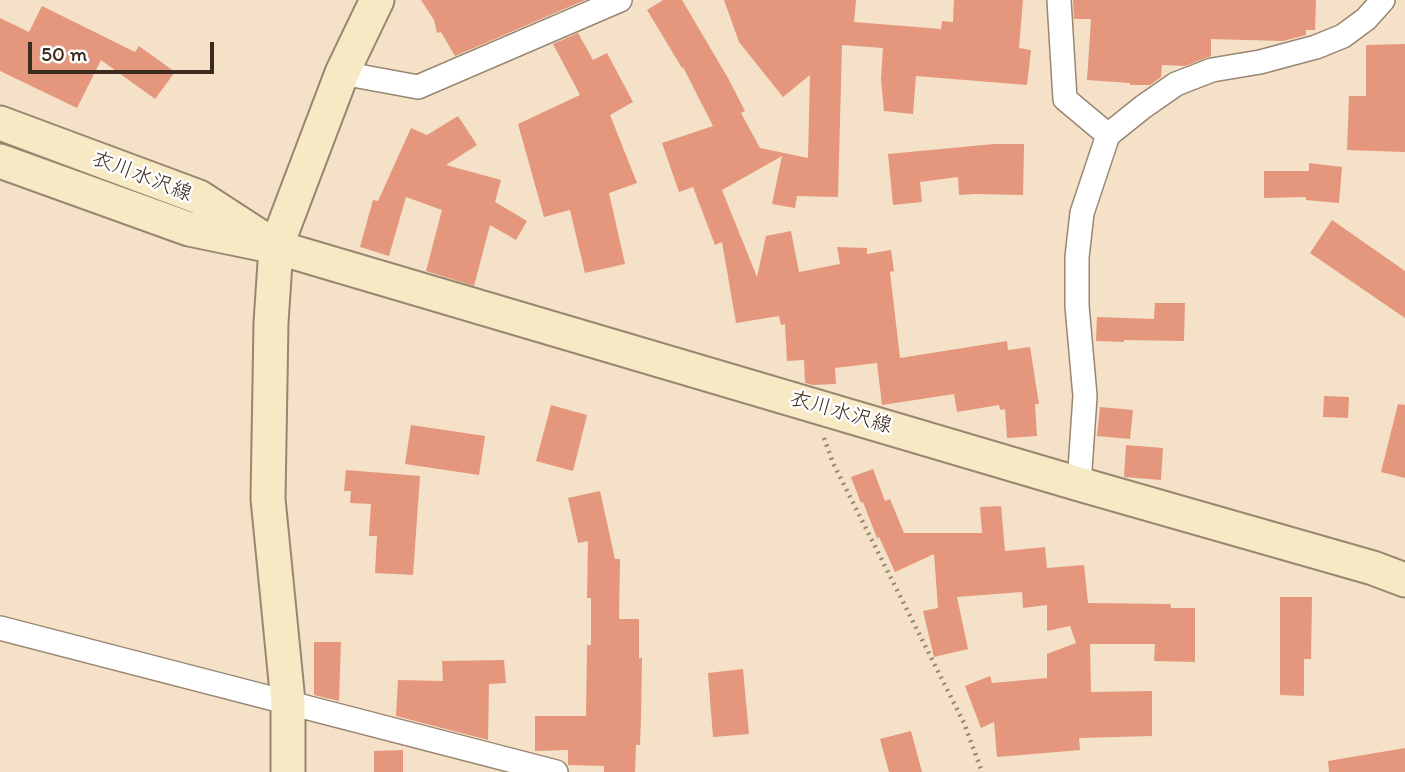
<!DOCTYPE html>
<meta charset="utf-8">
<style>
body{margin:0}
#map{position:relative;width:1405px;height:772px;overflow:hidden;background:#f4e1c7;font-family:Itim,sans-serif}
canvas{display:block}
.scale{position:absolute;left:28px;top:42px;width:186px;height:32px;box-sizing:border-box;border:4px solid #3b2a1e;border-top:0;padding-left:9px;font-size:21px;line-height:24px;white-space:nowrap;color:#3b2a1e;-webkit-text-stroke:5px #fff;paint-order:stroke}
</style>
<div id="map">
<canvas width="1405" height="772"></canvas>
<div class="scale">50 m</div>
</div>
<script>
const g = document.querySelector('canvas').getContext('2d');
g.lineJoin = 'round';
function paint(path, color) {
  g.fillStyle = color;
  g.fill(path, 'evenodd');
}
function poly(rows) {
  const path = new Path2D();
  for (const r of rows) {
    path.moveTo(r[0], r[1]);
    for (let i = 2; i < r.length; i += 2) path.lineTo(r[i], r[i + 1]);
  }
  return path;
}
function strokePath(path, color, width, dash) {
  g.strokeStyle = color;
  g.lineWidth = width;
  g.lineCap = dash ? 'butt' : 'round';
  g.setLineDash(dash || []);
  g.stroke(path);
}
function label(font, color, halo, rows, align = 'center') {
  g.font = font + ' Itim,"Klee One",sans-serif';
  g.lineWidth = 5;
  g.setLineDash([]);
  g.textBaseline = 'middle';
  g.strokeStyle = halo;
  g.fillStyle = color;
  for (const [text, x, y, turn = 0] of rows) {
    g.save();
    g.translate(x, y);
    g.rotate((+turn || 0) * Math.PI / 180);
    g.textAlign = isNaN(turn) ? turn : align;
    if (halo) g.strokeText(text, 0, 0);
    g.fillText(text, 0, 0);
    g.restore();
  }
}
const building = poly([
 [421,0,585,0,455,56,441,32,437,33,434,20],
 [663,0,682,0,728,78,745,111,741,113,760,148,808,158,810,75,783,97,739,42,724,0,856,0,854,22,941,29,942,21,953,22,954,0,1023,0,1019,48,1031,50,1027,85,916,76,913,114,884,111,881,79,883,48,842,45,838,197,797,196,795,208,772,204,782,156,722,190,757,277,766,236,791,231,799,272,840,264,837,247,867,248,867,254,891,250,894,271,890,272,900,358,1007,341,1008,350,1030,347,1039,404,1035,404,1037,436,1007,438,1005,409,1000,410,999,405,957,412,954,394,882,405,877,363,835,368,836,384,813,385,805,383,804,360,787,361,785,324,781,325,779,316,736,323,722,242,715,245,693,187,679,192,662,143,713,126,683,67,682,68,647,10],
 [1073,0,1316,0,1315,30,1306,30,1306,35,1283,41,1211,39,1211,56,1185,66,1162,65,1161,77,1150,85,1130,85,1130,83,1087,80,1091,19,1074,19],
 [42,6,135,52,139,46,175,72,155,99,101,60,77,108,0,71,0,18,29,32],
 [578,33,593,60,607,53,633,102,610,115,637,183,609,193,625,264,585,273,570,210,544,217,518,124,580,95,553,44],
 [1405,44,1405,152,1347,150,1349,96,1366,96,1366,45],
 [458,116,477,145,446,165,501,180,495,202,527,221,516,240,490,225,474,286,426,271,442,210,406,197,389,256,360,247,373,200,378,201,411,128,427,135],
 [994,144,1024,144,1023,195,975,194,959,195,958,177,920,182,922,202,893,205,888,154],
 [1309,163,1342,167,1339,203,1306,200,1306,197,1264,198,1264,171,1309,171],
 [1332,220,1405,271,1405,318,1310,253],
 [1155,303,1185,303,1184,341,1124,340,1124,342,1096,341,1097,317,1154,319],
 [1324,396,1349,397,1348,418,1323,417],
 [1398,404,1405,405,1405,478,1381,472],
 [551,405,587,415,573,471,536,461],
 [1100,407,1133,410,1130,439,1097,436],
 [411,425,485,436,479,475,405,464],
 [1126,445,1163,448,1161,480,1124,477],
 [873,469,885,501,890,499,904,533,982,533,980,507,1001,506,1005,551,1045,547,1047,568,1084,565,1088,603,1170,604,1171,608,1195,608,1195,662,1154,661,1155,644,1090,644,1091,692,1152,691,1152,736,1079,738,1080,750,997,757,994,722,981,728,965,686,990,676,992,683,1047,678,1047,654,1076,643,1070,626,1047,631,1047,605,1023,608,1022,592,957,597,968,649,934,657,923,611,938,608,934,554,895,572,879,537,877,538,863,502,861,503,851,477],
 [346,470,420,476,413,575,375,573,377,536,369,536,371,504,350,503,351,491,344,491],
 [600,491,615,559,620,559,619,619,639,619,639,658,642,658,641,718,640,745,636,745,635,772,604,772,604,766,568,765,568,750,535,751,535,716,586,716,587,645,591,645,591,598,587,598,588,541,578,543,568,498],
 [1280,597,1312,597,1311,659,1304,659,1304,696,1280,695],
 [314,642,341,642,339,701,314,695],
 [504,660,506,683,489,684,488,740,396,716,398,680,443,681,442,661],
 [743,669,749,734,713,737,708,673],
 [911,731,922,772,889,772,880,739],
 [1405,748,1405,772,1329,772,1328,761],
 [403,750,403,772,374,772,374,751]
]);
const path = poly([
 [824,438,833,463,964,723,982,772]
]);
const street = poly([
 [1059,0,1065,99,1108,135],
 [342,73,418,87,620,0],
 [1079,484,1085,396,1077,306,1077,257,1082,213,1108,135,1143,107,1176,84,1212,70,1260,62,1316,47,1343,36,1366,19,1383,0],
 [0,628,556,772]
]);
const secondary = poly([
 [0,123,199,197,259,236],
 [0,161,189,229,276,247,1079,484,1373,568,1405,580],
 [288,772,288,702,268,499,271,323,276,247,342,73,377,0]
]);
const streetNames = [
 ["衣川水沢線",142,177,21],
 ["衣川水沢線",841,413,16]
];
paint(building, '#e4977c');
strokePath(street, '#988672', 26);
strokePath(secondary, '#988672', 37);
strokePath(path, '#988672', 4.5, [2, 5]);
strokePath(street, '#fff', 23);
strokePath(secondary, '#f7e9c3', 33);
label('21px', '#3b2a1e', '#fff', streetNames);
</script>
